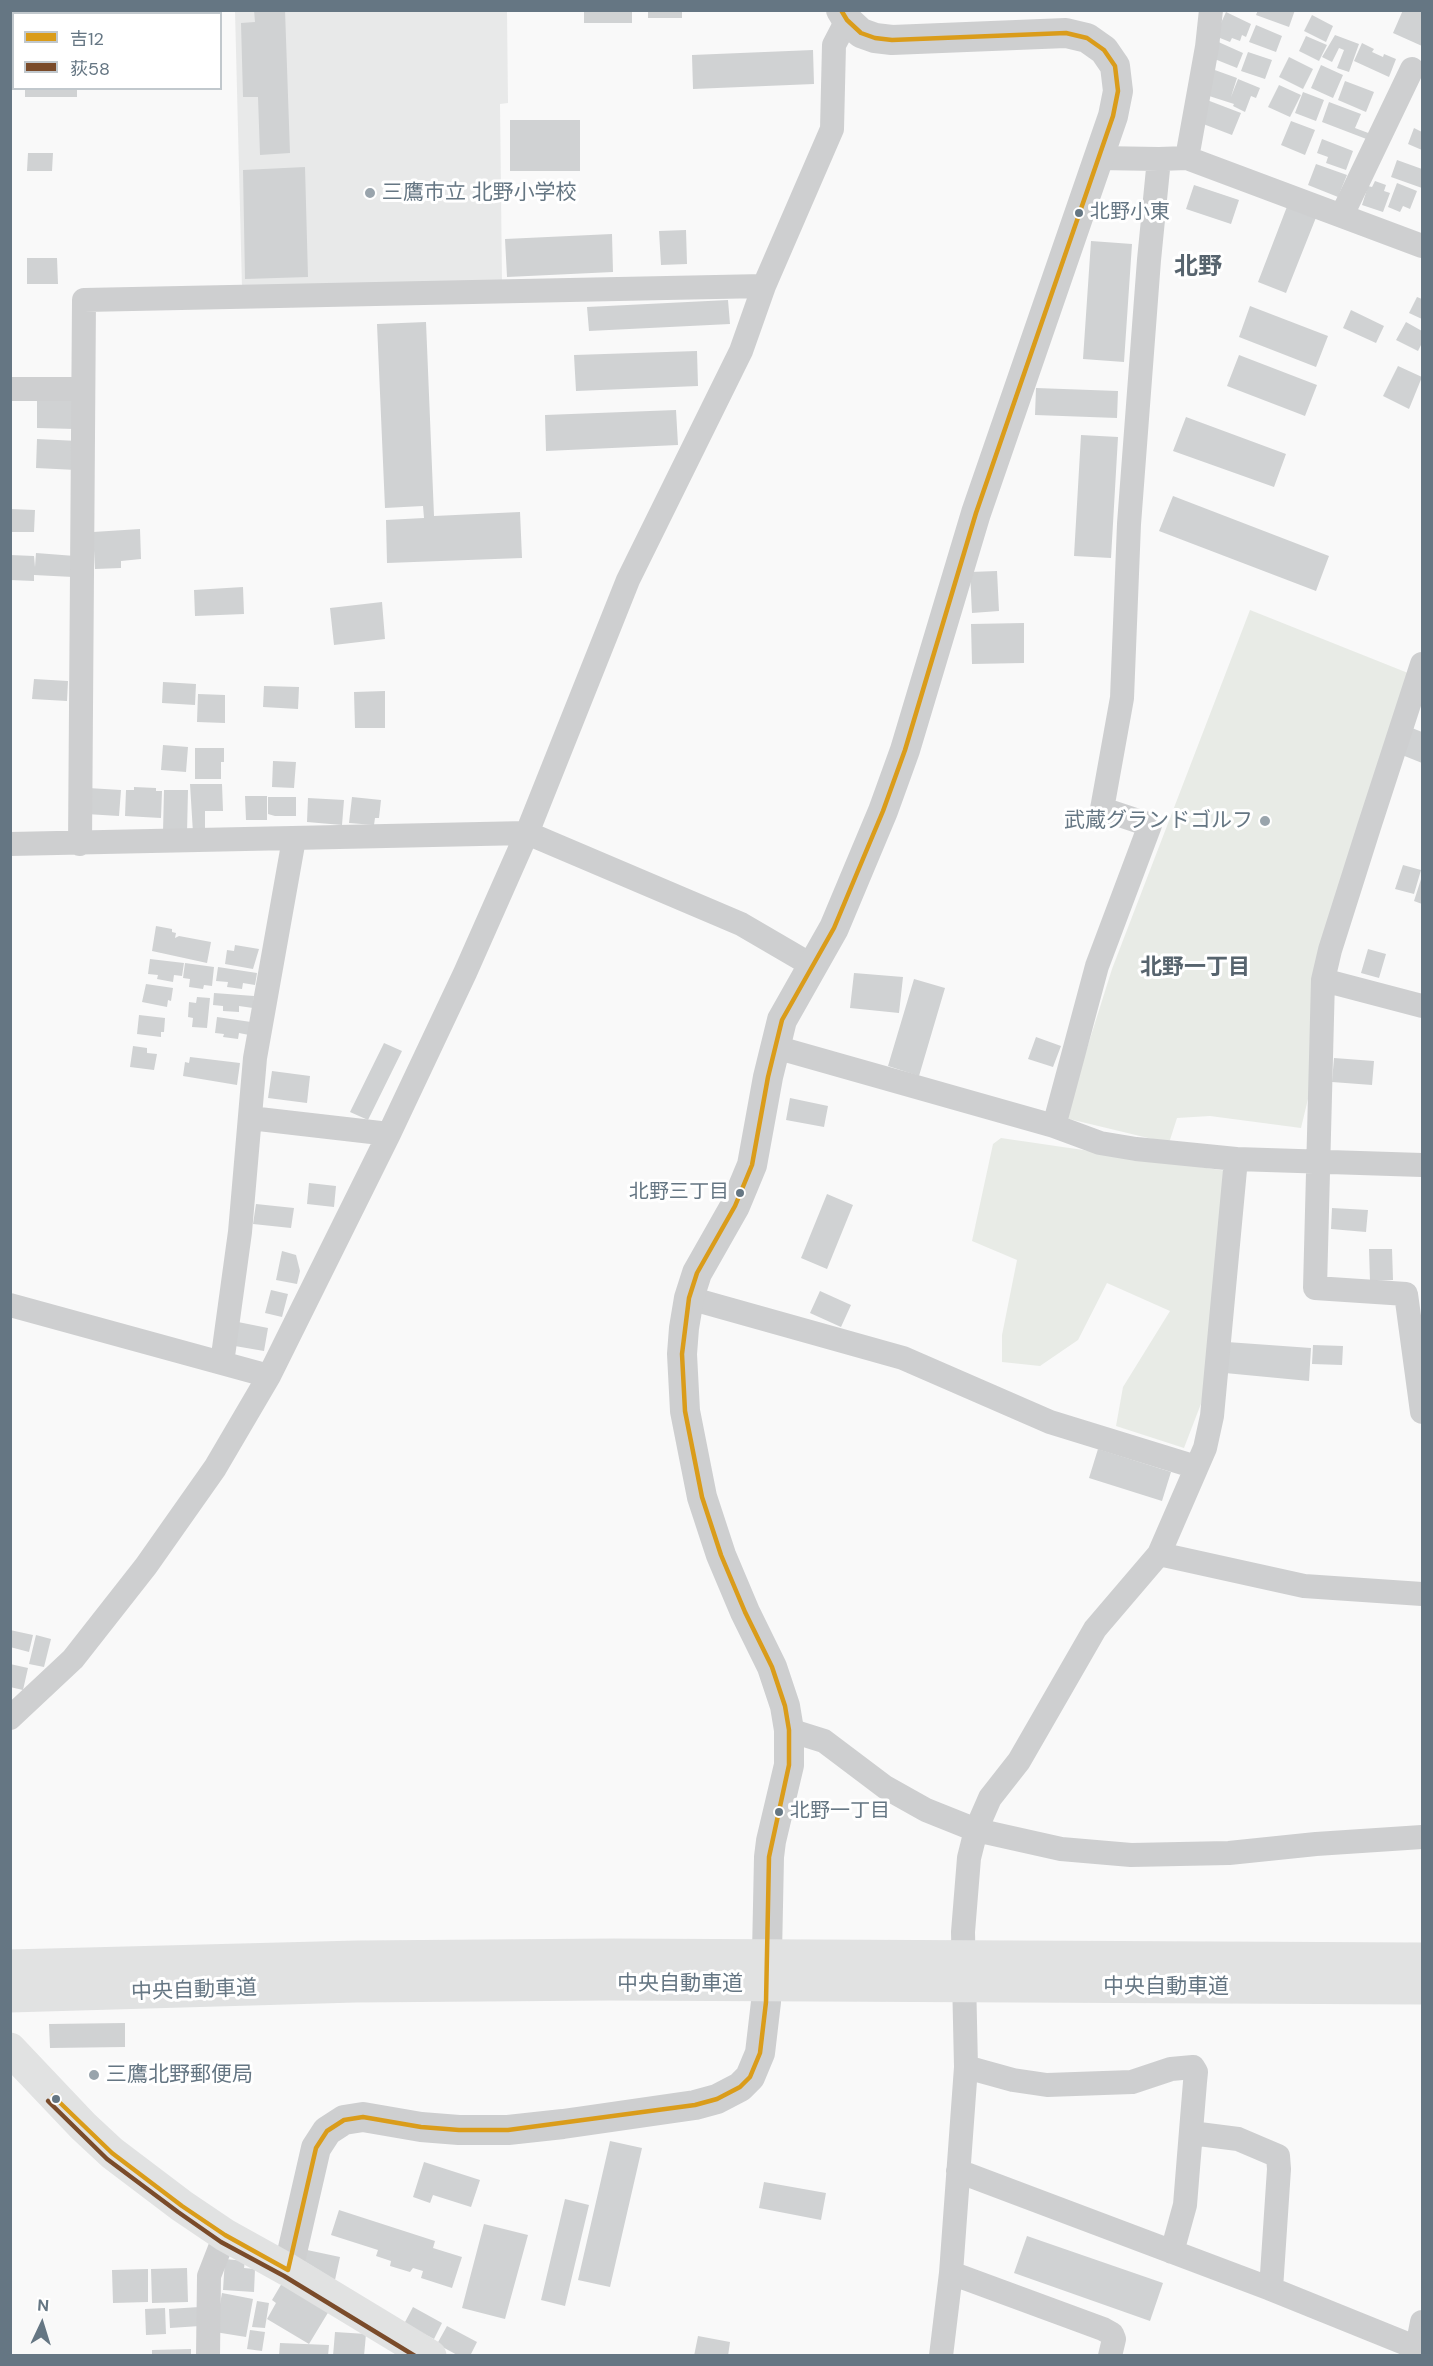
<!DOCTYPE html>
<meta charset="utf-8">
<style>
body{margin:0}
#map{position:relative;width:1433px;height:2366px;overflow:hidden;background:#f9f9f9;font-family:"DM Sans","Noto Sans JP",sans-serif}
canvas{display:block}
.frame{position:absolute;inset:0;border:12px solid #657683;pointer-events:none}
.legend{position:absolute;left:12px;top:12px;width:210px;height:78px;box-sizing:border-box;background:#fff;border:2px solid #c1c8cd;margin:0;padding:8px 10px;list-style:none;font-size:18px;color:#657683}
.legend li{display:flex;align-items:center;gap:12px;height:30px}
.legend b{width:30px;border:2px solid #c1c8cd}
.north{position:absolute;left:12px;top:2294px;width:60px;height:60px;-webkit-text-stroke:4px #fff;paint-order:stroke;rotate:4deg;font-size:16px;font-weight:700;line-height:24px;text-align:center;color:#657683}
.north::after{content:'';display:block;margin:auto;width:21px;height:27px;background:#657683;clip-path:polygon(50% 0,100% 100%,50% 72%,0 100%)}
</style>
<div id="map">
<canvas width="1433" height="2366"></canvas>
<div class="frame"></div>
<ul class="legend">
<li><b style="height:8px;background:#da9c1a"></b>吉12</li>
<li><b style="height:8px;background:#7a4b2a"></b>荻58</li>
</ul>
<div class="north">N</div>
</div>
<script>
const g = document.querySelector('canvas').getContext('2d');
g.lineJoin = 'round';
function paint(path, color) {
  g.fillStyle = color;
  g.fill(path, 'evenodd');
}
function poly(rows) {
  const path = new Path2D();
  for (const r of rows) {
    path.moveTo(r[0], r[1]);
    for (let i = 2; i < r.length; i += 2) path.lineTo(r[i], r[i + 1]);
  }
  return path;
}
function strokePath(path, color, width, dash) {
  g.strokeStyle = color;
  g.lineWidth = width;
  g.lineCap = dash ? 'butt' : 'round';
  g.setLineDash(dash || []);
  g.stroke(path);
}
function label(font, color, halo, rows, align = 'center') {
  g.font = font + ' "DM Sans","Noto Sans JP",sans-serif';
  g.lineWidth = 6;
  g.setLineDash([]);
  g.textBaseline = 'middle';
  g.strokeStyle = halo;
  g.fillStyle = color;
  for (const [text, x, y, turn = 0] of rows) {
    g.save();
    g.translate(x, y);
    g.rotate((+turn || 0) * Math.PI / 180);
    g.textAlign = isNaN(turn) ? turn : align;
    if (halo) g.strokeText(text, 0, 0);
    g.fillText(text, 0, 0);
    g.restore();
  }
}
const built = poly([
 [235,11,507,11,508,103,500,104,502,282,242,288]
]);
const green = poly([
 [1250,610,1408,673,1314,970,1314,1074,1301,1128,1210,1116,1177,1118,1169,1143,1065,1118,1112,969],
 [1001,1138,1227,1171,1212,1375,1184,1448,1116,1426,1123,1387,1170,1311,1107,1283,1078,1340,1040,1366,1002,1362,1002,1335,1017,1260,972,1241,993,1144]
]);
const building = poly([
 [254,10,285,10,290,153,260,155,258,97,243,97,241,23,255,22],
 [584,10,632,10,632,23,584,23],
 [648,10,682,10,682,18,648,18],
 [1258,10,1295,10,1289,27,1256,15],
 [1403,10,1422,10,1422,46,1393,33],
 [1226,12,1251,24,1246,37,1242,35,1240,41,1232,38,1230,42,1215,36],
 [1312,15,1333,26,1326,42,1304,31],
 [1256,25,1282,36,1276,52,1249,42],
 [1335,35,1359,44,1349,72,1337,68,1344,50,1339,48,1332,62,1322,57],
 [1306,36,1327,45,1319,61,1299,51],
 [1214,40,1243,53,1237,68,1207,56],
 [1362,43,1374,49,1372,52,1383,57,1384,54,1396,59,1389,77,1354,61],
 [813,50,814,84,693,89,692,55],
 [1248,52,1272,60,1265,79,1241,71],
 [1289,57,1313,69,1303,89,1279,77],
 [1321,65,1343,75,1333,98,1311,88],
 [1212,69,1237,78,1231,97,1238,79,1260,88,1256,98,1251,96,1245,112,1233,106,1234,104,1206,95],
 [1345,81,1374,92,1366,112,1338,100],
 [1279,85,1301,95,1290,117,1268,107],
 [25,88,77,88,77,97,25,97],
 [1303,92,1324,100,1316,121,1295,113],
 [1207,100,1241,113,1232,135,1198,122],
 [1329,102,1361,114,1355,128,1371,134,1369,140,1322,122],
 [510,120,580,120,580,171,510,171],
 [1291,121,1315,130,1305,155,1281,145],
 [1414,128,1422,132,1422,150,1408,144],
 [1322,139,1353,151,1346,170,1326,163,1328,157,1317,153],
 [28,153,53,153,52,171,27,171],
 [1397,160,1422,169,1422,188,1391,177],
 [1316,164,1347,175,1338,197,1308,185],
 [305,167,308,277,245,279,243,170],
 [1375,181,1386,185,1384,191,1390,193,1383,212,1362,205,1368,186,1372,187],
 [1397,183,1417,191,1410,209,1403,206,1400,212,1388,207],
 [1194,185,1239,200,1231,224,1186,209],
 [1288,204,1317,215,1286,293,1258,282],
 [686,230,687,264,661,265,659,231],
 [612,234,613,272,507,277,505,239],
 [1091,241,1132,244,1124,362,1083,359],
 [27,258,57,258,58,284,27,284],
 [1417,297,1422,299,1422,319,1409,313],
 [728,300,730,324,589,331,587,307],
 [1250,306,1328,336,1316,367,1239,337],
 [1351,310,1384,326,1376,343,1343,328],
 [426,322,434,516,520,512,522,558,387,563,386,520,424,518,423,506,385,508,377,324],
 [1406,322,1422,331,1422,343,1418,351,1396,340],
 [697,351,698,386,576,391,574,355],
 [1239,355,1317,385,1305,416,1227,386],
 [1398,366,1422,377,1409,409,1383,396],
 [1036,388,1118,391,1117,418,1035,415],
 [37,399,75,399,75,429,37,428],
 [676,410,678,445,546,451,545,415],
 [1186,417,1286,454,1274,487,1173,451],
 [1081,435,1118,437,1111,558,1074,556],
 [37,439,78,441,76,470,36,468],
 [1173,496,1329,556,1316,591,1159,531],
 [10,509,35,510,34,532,10,532],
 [140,529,141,559,121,561,121,568,95,569,93,532],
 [36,553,75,556,73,577,34,575,34,581,10,580,10,555,34,556,35,567],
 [997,571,999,611,972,613,970,572],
 [243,587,244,614,195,616,194,590],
 [382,602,385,639,334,645,330,608],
 [1024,623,1024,663,972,664,971,624],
 [34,679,68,681,67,701,32,699],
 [163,682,196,684,195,705,162,703],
 [264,686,299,687,298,709,263,707],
 [385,691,385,728,355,728,354,692],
 [198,694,225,695,225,723,197,722],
 [1412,728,1422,732,1422,763,1402,755],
 [163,745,188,747,186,772,161,770],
 [195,748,224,748,224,762,221,762,221,779,195,779],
 [273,761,296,762,294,788,272,787],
 [190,784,222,784,223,811,205,811,205,833,193,833],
 [134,787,156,788,156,791,162,791,161,818,125,816,126,790,134,790],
 [88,788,121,790,119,816,86,814],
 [164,790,188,790,187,833,163,832],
 [245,796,267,796,267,820,246,820],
 [268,797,296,797,296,816,275,816,268,814],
 [352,797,381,800,379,818,375,818,374,825,349,823],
 [308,798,344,800,342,825,307,822],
 [1403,865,1421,870,1414,894,1395,889],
 [1422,876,1422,904,1414,901],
 [156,926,172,929,172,932,176,933,175,938,179,936,211,942,207,963,152,951],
 [235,945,259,949,253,969,225,964,227,950,234,951],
 [1368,949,1386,954,1379,978,1361,973],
 [150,959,184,963,182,976,174,975,173,982,157,979,158,975,148,974],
 [185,963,214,967,212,986,204,985,203,989,189,987,190,979,183,978],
 [218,967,257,973,255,985,243,983,242,989,227,987,228,982,216,981],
 [854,973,903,977,899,1013,850,1008],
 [914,979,945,988,919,1076,888,1066],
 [146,984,173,988,171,1001,168,1000,167,1007,142,1002],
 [214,993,254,996,253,1008,239,1006,239,1012,223,1011,223,1006,213,1005],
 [197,997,210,998,207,1028,192,1027,193,1018,188,1017,189,1002,196,1003],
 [139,1015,165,1018,164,1032,161,1032,161,1037,137,1034],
 [217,1017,251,1022,249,1035,239,1033,238,1039,223,1037,224,1034,215,1033],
 [1036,1037,1061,1046,1053,1067,1028,1059],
 [384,1043,402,1051,368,1120,350,1112],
 [133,1046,147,1048,147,1053,157,1054,154,1070,130,1067],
 [190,1057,240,1063,237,1085,183,1076,185,1062,189,1063],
 [1334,1058,1374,1061,1372,1085,1332,1082],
 [272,1071,310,1076,307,1103,268,1098],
 [790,1098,828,1106,824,1127,786,1120],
 [309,1183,336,1186,334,1207,307,1204],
 [827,1194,853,1205,827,1269,801,1258],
 [256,1204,294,1208,291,1228,253,1224],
 [1332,1208,1368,1210,1366,1232,1331,1229],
 [1369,1249,1392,1249,1393,1280,1370,1281],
 [282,1251,296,1255,300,1271,297,1284,276,1280],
 [271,1290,288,1294,282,1317,265,1313],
 [820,1291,851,1305,841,1327,810,1313],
 [233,1321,268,1328,264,1351,229,1345],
 [1227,1342,1311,1348,1309,1381,1225,1373],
 [1313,1345,1343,1346,1342,1365,1312,1364],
 [1098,1449,1171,1472,1162,1501,1089,1478],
 [10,1630,33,1635,29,1652,10,1647],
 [36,1635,51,1639,44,1667,29,1664],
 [10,1664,28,1668,23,1690,10,1687],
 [125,2023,125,2047,50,2048,49,2024],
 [610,2141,642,2148,610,2287,578,2280],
 [424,2162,480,2180,471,2207,433,2195,430,2203,413,2197],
 [764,2182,826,2193,821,2220,759,2208],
 [565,2199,589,2205,565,2306,541,2300],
 [339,2210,435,2241,433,2248,462,2257,452,2288,421,2278,423,2271,413,2268,410,2272,390,2266,391,2261,376,2256,378,2250,331,2235],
 [484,2224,528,2235,505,2319,462,2308],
 [1027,2236,1163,2283,1150,2321,1014,2273],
 [307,2250,340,2257,335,2280,304,2261],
 [225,2259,245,2261,244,2268,255,2269,254,2292,223,2290],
 [187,2268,188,2302,152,2303,151,2269],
 [148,2269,148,2302,113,2303,112,2270],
 [282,2283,329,2311,309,2344,267,2319,276,2303,272,2300],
 [222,2293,253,2299,246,2337,215,2332],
 [257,2301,269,2303,265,2328,252,2327],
 [199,2307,200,2326,170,2328,169,2309],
 [413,2307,442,2323,434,2339,404,2324],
 [165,2308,166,2334,146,2335,145,2309],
 [447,2326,477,2342,470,2356,459,2356,437,2344],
 [250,2330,265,2332,262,2351,247,2349],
 [335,2332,366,2334,364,2356,333,2356],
 [698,2336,730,2342,728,2356,694,2356],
 [280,2343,329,2345,328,2356,279,2356],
 [191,2349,191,2356,152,2356,152,2350]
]);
const minor = poly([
 [1098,158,1159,159],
 [1187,158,1422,246],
 [1342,215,1412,69],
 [10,389,83,389],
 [1422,664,1369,827,1330,950,1323,980,1315,1288,1406,1294,1422,1412],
 [10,844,527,833,628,580,741,351,764,286,832,129,834,45,847,20],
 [80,844,84,300,764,286],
 [1323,980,1422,1006],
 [775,1047,1054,1126,1097,966,1150,825,1102,809,1122,698,1129,524,1149,260,1159,159,1187,158,1207,47,1211,10],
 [250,1118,389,1134],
 [1236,1159,1422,1165],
 [689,1298,903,1358,1050,1422,1196,1467],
 [10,1305,269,1376,215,1468,146,1566,73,1659,10,1718],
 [222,1363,240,1232,255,1058,294,839],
 [269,1376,389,1134,465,973,527,833,741,924,813,966],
 [1159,1554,1304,1586,1422,1594],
 [789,1730,824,1741,885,1787,926,1810,976,1830,1061,1849,1131,1855,1229,1853,1316,1844,1422,1837],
 [966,2067,1013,2080,1047,2085,1132,2082,1171,2069,1193,2067,1196,2072,1195,2082,1185,2205,1172,2252],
 [1191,2133,1238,2139,1278,2156,1279,2169,1271,2289],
 [958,2171,1271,2289,1422,2350],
 [951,2273,1103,2329,1112,2334,1114,2339,1110,2356],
 [1417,2348,1422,2322],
 [208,2356,209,2276,225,2235],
 [941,2356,951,2273,966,2067,963,1932,969,1858,976,1830,990,1798,1019,1761,1095,1629,1159,1554,1205,1448,1212,1416,1236,1159,1136,1149,1100,1143,1054,1126]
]);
const tertiary = poly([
 [288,2270,316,2148,327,2131,344,2120,363,2117,421,2127,459,2130,508,2130,563,2124,695,2105,717,2099,740,2087,750,2077,760,2053,766,2002,769,1857,771,1841,789,1765,789,1730,785,1706,772,1667,745,1612,721,1555,702,1497,685,1411,682,1354,684,1328,689,1298,697,1273,735,1206,752,1165,768,1077,782,1020,834,928,883,811,905,750,976,513,1113,116,1118,91,1115,66,1104,50,1087,38,1066,33,892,40,875,38,861,33,847,20,841,10]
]);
const secondary = poly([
 [10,2049,83,2126,112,2153,182,2206,225,2235,288,2270,430,2356]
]);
const motorway = poly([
 [10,1966,357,1957,614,1955,1422,1959],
 [10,1996,355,1986,610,1984,1422,1988]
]);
const bus1 = poly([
 [53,2096,112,2153,182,2206,225,2235,288,2270],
 [288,2270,316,2148,327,2131,344,2120,363,2117,421,2127,459,2130,508,2130,695,2105,717,2099,740,2087,750,2077,760,2053,766,2002,769,1857,789,1765,789,1730,785,1706,772,1667,745,1612,721,1555,702,1497,685,1411,682,1354,689,1298,697,1273,735,1206,752,1165,768,1077,782,1020,834,928,883,811,905,750,976,513,1113,116,1118,91,1115,66,1104,50,1087,38,1066,33,892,40,875,38,861,33,847,20,841,10]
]);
const bus2 = poly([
 [48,2101,107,2159,178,2212,221,2242,284,2276,415,2356]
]);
const markers = [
 [370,193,6,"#99a4ac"],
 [1079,213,5,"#657683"],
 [1265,821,6,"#99a4ac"],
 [740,1193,5,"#657683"],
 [779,1812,5,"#657683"],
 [94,2075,6,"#99a4ac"],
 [56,2099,5,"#657683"]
];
const busNames = [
 ["北野小東",1090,213],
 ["北野三丁目",729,1193,"right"],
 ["北野一丁目",790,1812]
];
const poiNames = [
 ["三鷹市立 北野小学校",382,193],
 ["武蔵グランドゴルフ",1253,821,"right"],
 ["三鷹北野郵便局",106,2075]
];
const streetNames = [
 ["中央自動車道",680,1984],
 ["中央自動車道",1166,1987],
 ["中央自動車道",194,1991,-2]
];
const neighbourhoodNames = [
 ["北野一丁目",1195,968]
];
const quarterNames = [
 ["北野",1198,268]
];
paint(built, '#e8e9e9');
paint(green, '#e8ebe6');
paint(building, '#d0d2d3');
strokePath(minor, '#cecfd0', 24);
strokePath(tertiary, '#cecfd0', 30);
strokePath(secondary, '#e1e2e2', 33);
strokePath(motorway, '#e1e2e2', 33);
strokePath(bus1, '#da9c1a', 4.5);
strokePath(bus2, '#7a4b2a', 4.5);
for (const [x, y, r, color] of markers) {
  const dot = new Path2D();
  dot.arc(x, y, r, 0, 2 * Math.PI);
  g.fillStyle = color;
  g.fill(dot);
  strokePath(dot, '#fff', 2);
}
label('20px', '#657683', '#fff', busNames, 'left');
label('21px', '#657683', '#fff', poiNames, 'left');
label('21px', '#657683', '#fff', streetNames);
label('bold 22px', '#57646e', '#fff', neighbourhoodNames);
label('bold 24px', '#57646e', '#fff', quarterNames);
</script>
